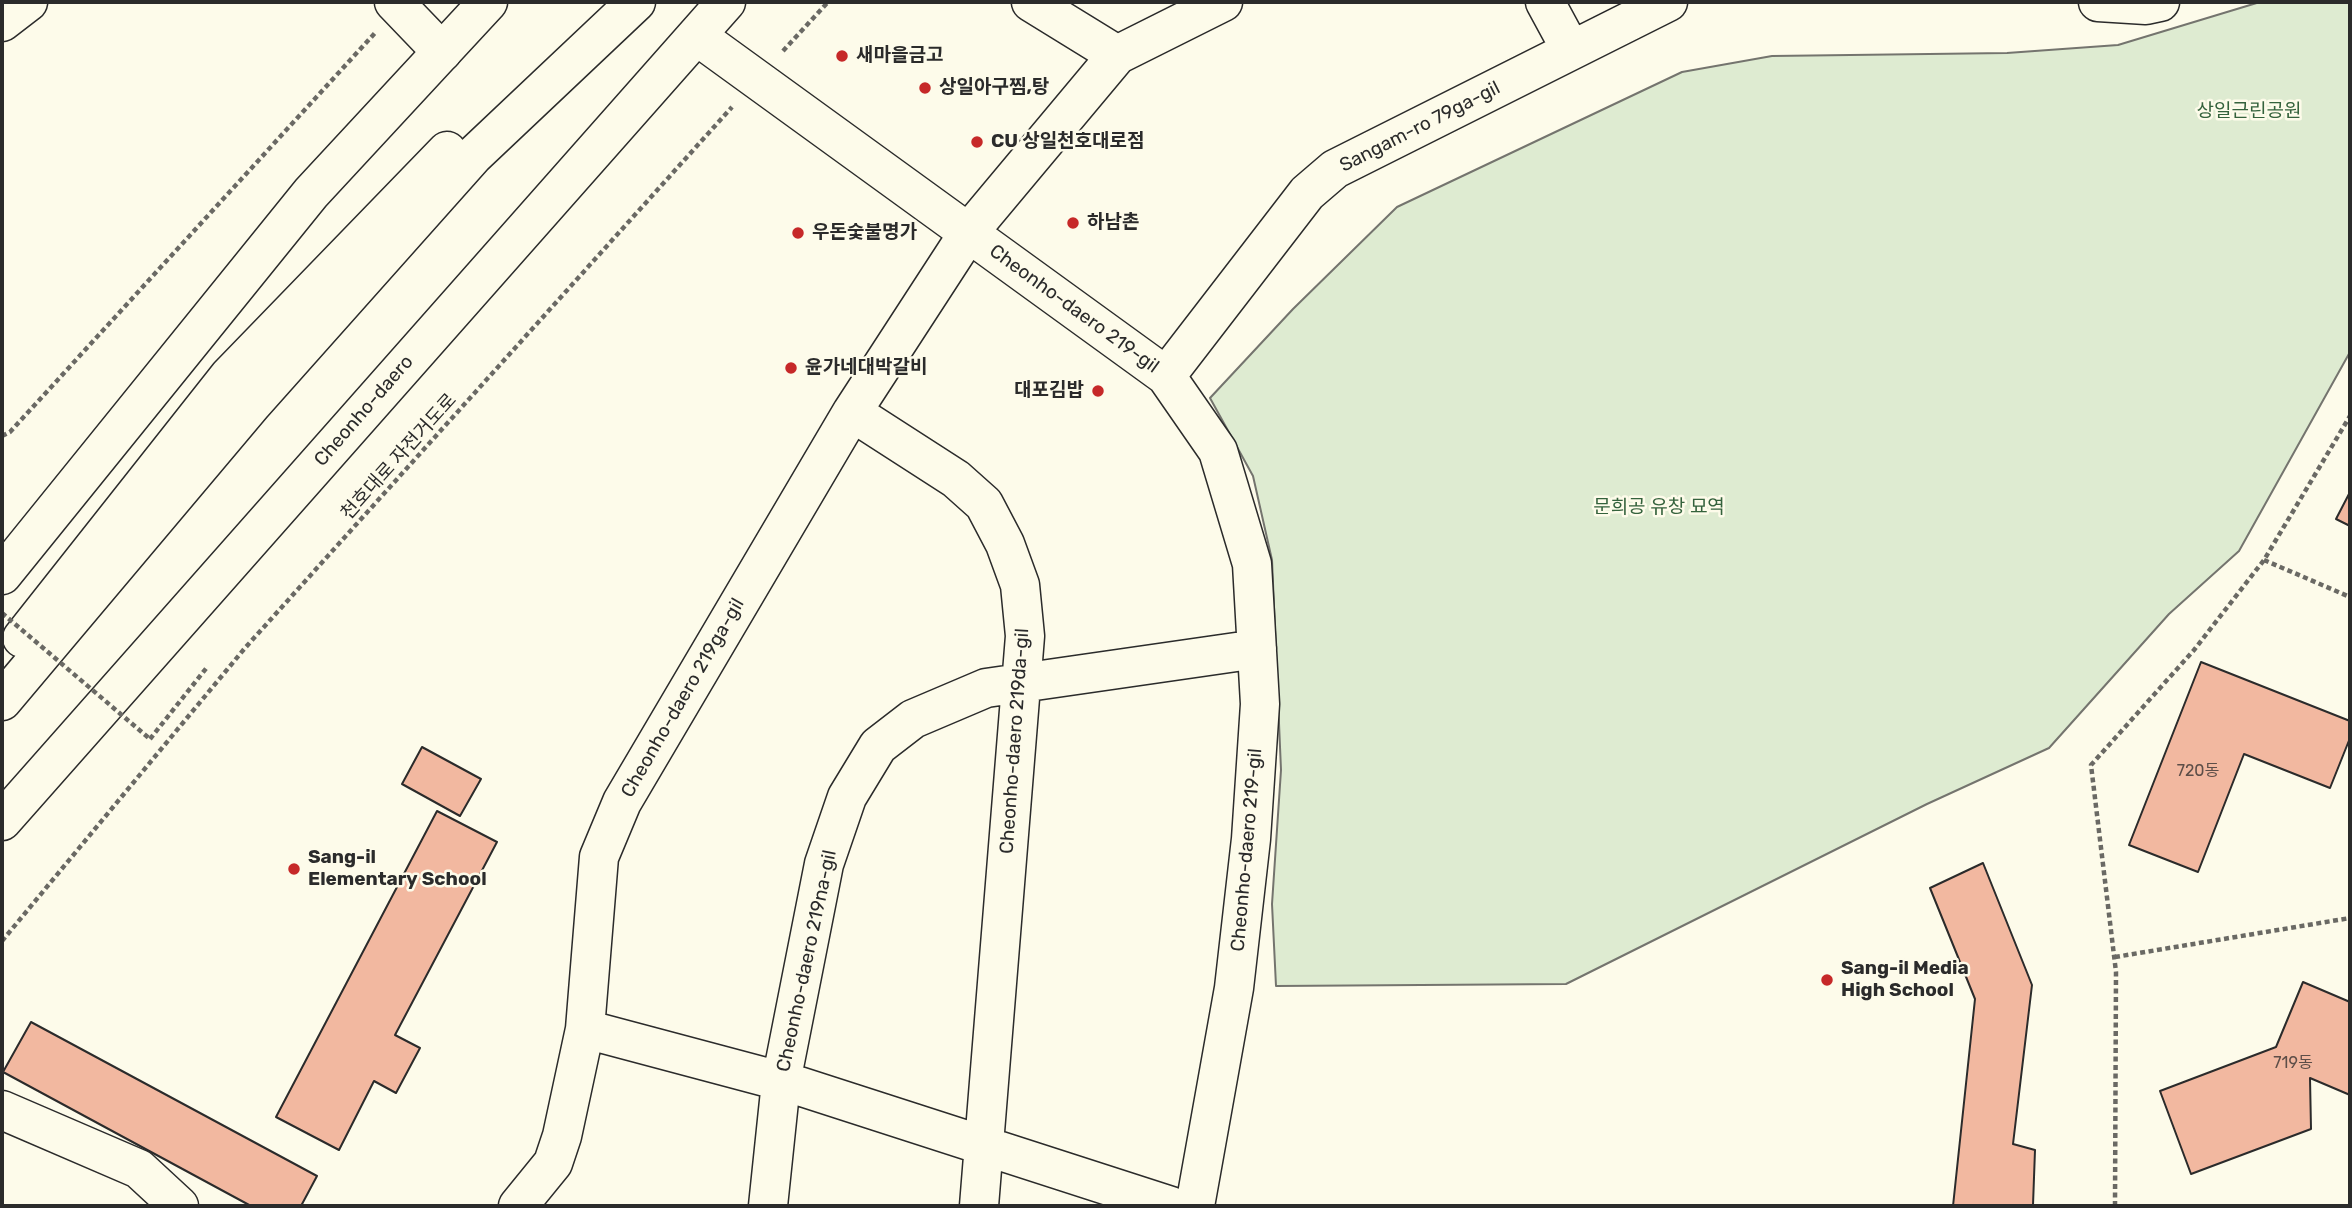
<!DOCTYPE html>
<meta charset="utf-8">
<style>
body{margin:0}
#map{position:relative;width:2352px;height:1208px;overflow:hidden;background:#fdfbea;font-family:Rubik,sans-serif}
canvas{display:block}
.frame{position:absolute;inset:0;border:4px solid #2b2b2b;pointer-events:none}
</style>
<div id="map">
<canvas width="2352" height="1208"></canvas>
<div class="frame"></div>
</div>
<script>
const g = document.querySelector('canvas').getContext('2d');
g.lineJoin = 'round';
function paint(path, color) {
  g.fillStyle = color;
  g.fill(path, 'evenodd');
}
function poly(rows) {
  const path = new Path2D();
  for (const r of rows) {
    path.moveTo(r[0], r[1]);
    for (let i = 2; i < r.length; i += 2) path.lineTo(r[i], r[i + 1]);
  }
  return path;
}
function strokePath(path, color, width, dash) {
  g.strokeStyle = color;
  g.lineWidth = width;
  g.lineCap = dash ? 'butt' : 'round';
  g.setLineDash(dash || []);
  g.stroke(path);
}
function label(font, color, halo, rows, align = 'center') {
  g.font = font + ' Rubik,"Noto Sans KR",sans-serif';
  g.lineWidth = 5;
  g.setLineDash([]);
  g.textBaseline = 'middle';
  g.strokeStyle = halo;
  g.fillStyle = color;
  for (const [text, x, y, turn = 0] of rows) {
    g.save();
    g.translate(x, y);
    g.rotate((+turn || 0) * Math.PI / 180);
    g.textAlign = isNaN(turn) ? turn : align;
    if (halo) g.strokeText(text, 0, 0);
    g.fillText(text, 0, 0);
    g.restore();
  }
}
const green = poly([
 [2260,2,2350,2,2350,352,2239,551,2169,614,2049,748,1927,804,1566,984,1276,986,1272,904,1281,770,1272,560,1253,476,1210,398,1293,309,1397,207,1682,72,1772,56,2007,53,2118,45,2260,2]
]);
const building = poly([
 [2350,492,2350,526,2336,519,2350,492],
 [2201,662,2350,721,2350,738,2330,788,2244,754,2198,872,2129,845,2201,662],
 [422,747,481,779,460,816,402,784,422,747],
 [437,811,497,842,395,1035,420,1048,396,1093,374,1081,339,1150,276,1117,437,811],
 [1983,863,2032,985,2013,1144,2035,1150,2033,1205,1953,1206,1975,999,1930,888,1983,863],
 [2303,982,2350,1002,2350,1095,2310,1078,2311,1129,2191,1174,2160,1091,2276,1047,2303,982],
 [31,1022,317,1176,301,1206,251,1206,3,1072,31,1022]
]);
const path = poly([
 [783,51,828,2],
 [2,436,10,432,375,33],
 [2264,560,2350,597],
 [150,739,208,666],
 [2,941,245,648,732,107],
 [2115,957,2350,918],
 [2115,1206,2116,972,2091,765,2194,650,2264,560,2350,416]
]);
const minor = poly([
 [394,2,442,52],
 [1031,2,1117,55],
 [1545,2,1571,50],
 [2098,2,2146,5,2160,2],
 [2,22,28,2],
 [697,36,1166,376,1218,451,1252,564,1260,704,1251,839,1234,988,1195,1206],
 [1166,376,1307,193,1335,169,1668,2],
 [852,412,956,479,984,504,1005,544,1020,585,1025,636,979,1206],
 [22,638,229,376,447,151],
 [2,701,253,403,473,156,636,2],
 [585,1029,799,1086,1171,1206],
 [2,1110,139,1169,179,1206],
 [518,1206,553,1163,562,1136,585,1029,599,857,622,802,852,412,969,232,1117,55,1223,2],
 [768,1206,781,1082,824,864,847,797,878,746,913,719,986,688,1257,649]
]);
const major = poly([
 [2,575,311,193,488,2],
 [2,821,726,2]
]);
const pathBridge = poly([
 [2,613,150,739]
]);
const markers = [
 [842,56,7,"#c62828"],
 [925,88,7,"#c62828"],
 [977,142,7,"#c62828"],
 [1073,223,7,"#c62828"],
 [798,233,7,"#c62828"],
 [791,368,7,"#c62828"],
 [1098,391,7,"#c62828"],
 [294,869,7,"#c62828"],
 [1827,980,7,"#c62828"]
];
const numberNames = [
 ["720동",2198,771],
 ["719동",2293,1063]
];
const poiNames = [
 ["새마을금고",856,56],
 ["상일아구찜,탕",939,88],
 ["CU 상일천호대로점",991,142],
 ["하남촌",1087,223],
 ["우돈숯불명가",812,233],
 ["윤가네대박갈비",805,368],
 ["대포김밥",1084,391,"right"],
 ["Sang-il",308,858],
 ["Elementary School",308,880],
 ["Sang-il Media",1841,969],
 ["High School",1841,991]
];
const parkNames = [
 ["상일근린공원",2249,112],
 ["문희공 유창 묘역",1659,508]
];
const streetNames = [
 ["Sangam-ro 79ga-gil",1420,127,-27],
 ["Cheonho-daero 219-gil",1074,309,36],
 ["Cheonho-daero",364,411,-49],
 ["천호대로 자전거도로",399,457,-48],
 ["Cheonho-daero 219ga-gil",683,698,-60],
 ["Cheonho-daero 219da-gil",1015,741,-86],
 ["Cheonho-daero 219-gil",1247,850,-85],
 ["Cheonho-daero 219na-gil",807,961,-78]
];
paint(green, '#deebd1');
strokePath(green, '#74746e', 2);
paint(building, '#f2b8a0');
strokePath(building, '#2b2b2b', 2);
strokePath(minor, '#2b2b2b', 41);
strokePath(major, '#2b2b2b', 41);
strokePath(path, '#6a6964', 4.5, [5, 3.5]);
strokePath(minor, '#fdfbea', 38);
strokePath(major, '#fdfbea', 38);
strokePath(pathBridge, '#6a6964', 4.5, [5, 3.5]);
for (const [x, y, r, color] of markers) {
  const dot = new Path2D();
  dot.arc(x, y, r, 0, 2 * Math.PI);
  g.fillStyle = color;
  g.fill(dot);
  strokePath(dot, '#fdfbea', 2.5);
}
label('16px', '#5d4e48', null, numberNames);
label('bold 19px', '#2b2b2b', '#fdfbea', poiNames, 'left');
label('19px', '#34623c', '#fdfbea', parkNames);
label('19px', '#2b2b2b', '#fdfbea', streetNames);
</script>
